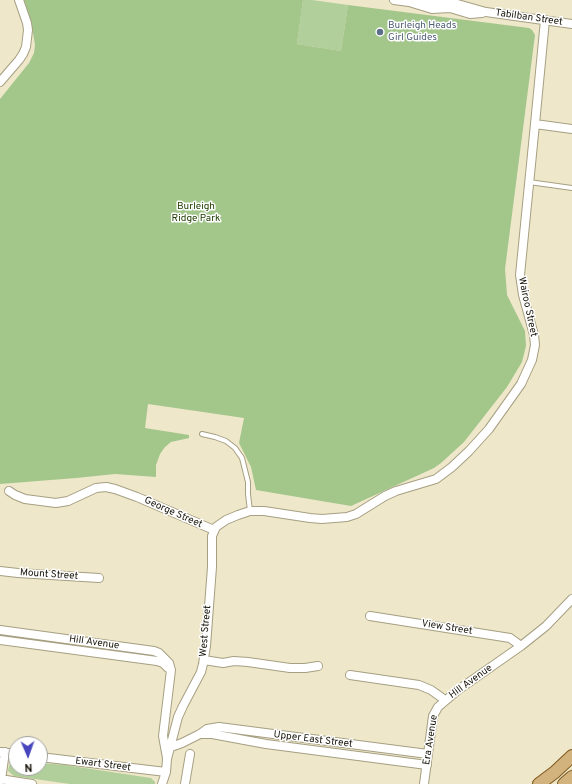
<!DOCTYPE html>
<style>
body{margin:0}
#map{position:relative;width:572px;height:784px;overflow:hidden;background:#efe7c9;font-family:Overpass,sans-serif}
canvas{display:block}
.north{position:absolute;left:8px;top:736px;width:40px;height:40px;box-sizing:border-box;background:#fff;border:1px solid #a1a09c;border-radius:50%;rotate:178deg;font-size:11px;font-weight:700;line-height:16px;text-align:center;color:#151207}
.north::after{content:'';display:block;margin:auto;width:14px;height:18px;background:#4846bc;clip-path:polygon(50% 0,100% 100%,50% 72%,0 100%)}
</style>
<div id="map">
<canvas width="572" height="784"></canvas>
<div class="north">N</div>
</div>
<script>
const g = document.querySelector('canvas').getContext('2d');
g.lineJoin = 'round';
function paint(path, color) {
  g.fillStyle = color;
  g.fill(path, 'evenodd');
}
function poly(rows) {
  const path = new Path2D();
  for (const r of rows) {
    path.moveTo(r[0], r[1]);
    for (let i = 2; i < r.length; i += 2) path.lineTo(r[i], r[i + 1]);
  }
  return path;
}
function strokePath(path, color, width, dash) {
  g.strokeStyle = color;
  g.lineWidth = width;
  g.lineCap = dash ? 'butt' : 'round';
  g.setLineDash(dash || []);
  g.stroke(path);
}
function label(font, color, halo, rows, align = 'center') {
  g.font = font + ' Overpass,sans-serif';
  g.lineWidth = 3;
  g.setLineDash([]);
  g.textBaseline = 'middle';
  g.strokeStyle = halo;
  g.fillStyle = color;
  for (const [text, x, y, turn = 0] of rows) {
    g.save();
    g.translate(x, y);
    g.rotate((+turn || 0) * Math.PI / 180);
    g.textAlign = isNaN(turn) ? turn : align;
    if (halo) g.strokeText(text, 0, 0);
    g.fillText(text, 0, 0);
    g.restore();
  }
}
const green = poly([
 [303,0,312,0,348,5,341,51,297,44],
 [14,761,16,761,16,768,40,768,40,763,65,765,151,778,155,782,155,784,70,784,14,776,8,771,9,766,11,762]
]);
const forest = poly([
 [23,0,303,0,297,44,341,51,348,5,529,28,532,30,535,35,505,269,507,295,525,331,526,346,522,362,507,387,464,442,441,463,434,468,351,506,256,490,251,467,239,443,244,418,148,404,145,428,189,435,189,438,171,442,165,447,160,454,156,465,156,477,115,474,76,478,0,484,0,99,29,63,34,53,35,45,33,33,28,13]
]);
const service = poly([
 [529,182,572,188],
 [202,434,215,437,226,441,235,448,242,458,248,482,248,494,250,511]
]);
const minor = poly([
 [394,0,409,2,432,9,450,8,470,14,482,13],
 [409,2,450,2,486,12,572,24],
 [0,82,19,60,23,54,26,47,28,30,27,23,19,0],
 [535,124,572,129],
 [9,491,15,495,25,499,56,503,68,501,96,488,106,487,115,489,137,497,214,530],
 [0,571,18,573,99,578],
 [370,616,510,638,521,646],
 [0,630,154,651,159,653,169,663,171,670,163,736,167,758],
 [0,640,157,661,163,663,168,668],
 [204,660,223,663,234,661,248,662,290,668,305,668,318,666],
 [350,675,419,685,431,690,445,700],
 [200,734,212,734,266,744,427,765],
 [171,747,182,743,200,734,207,729,219,727,428,754],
 [1,752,16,754],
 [40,757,166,772],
 [0,779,32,784],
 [1,780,5,752],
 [162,784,166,772,167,759,178,717,183,706,201,672,203,664,206,646,212,567,212,536,216,527,226,520,238,515,250,511,264,511,310,518,322,519,347,517,356,514,385,496,396,491,436,479,452,467,469,451,489,429,521,384,532,360,535,345,534,335,523,295,520,275,535,124,545,20],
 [185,784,190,754],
 [424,784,433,716,438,707,458,690,521,646,546,626,572,599]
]);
const primary = poly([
 [539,784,555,772,572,756],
 [564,784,572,777]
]);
const markers = [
 [380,32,4,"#5c6f8a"]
];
const streetNames = [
 ["Tabilban Street",529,18,8],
 ["Wairoo Street",527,307,78],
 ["George Street",173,513,24],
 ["Mount Street",49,575,4],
 ["View Street",447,628,9],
 ["West Street",206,631,-85],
 ["Hill Avenue",94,643,8],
 ["Hill Avenue",471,682,-36],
 ["Upper East Street",313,740,7],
 ["Era Avenue",431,740,-81],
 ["Ewart Street",103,765,7]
];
const serviceNames = [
 ["Burleigh Heads",388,26],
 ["Girl Guides",388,38]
];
const parkNames = [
 ["Burleigh",196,207],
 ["Ridge Park",196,219]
];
paint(green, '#b0cf9b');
paint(forest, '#a3c68b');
strokePath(service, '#a69f82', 6);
strokePath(minor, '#a69f82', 10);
strokePath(primary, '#7c581c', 14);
strokePath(service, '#fff', 4);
strokePath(minor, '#fff', 8);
strokePath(primary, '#d2b27d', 12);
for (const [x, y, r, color] of markers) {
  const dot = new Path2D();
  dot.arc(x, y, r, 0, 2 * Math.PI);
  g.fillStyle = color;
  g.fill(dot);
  strokePath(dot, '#fff', 1.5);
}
label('10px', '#151207', '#fff', streetNames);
label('10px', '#4e5e75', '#fff', serviceNames, 'left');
label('10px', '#203e00', '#fff', parkNames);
</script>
